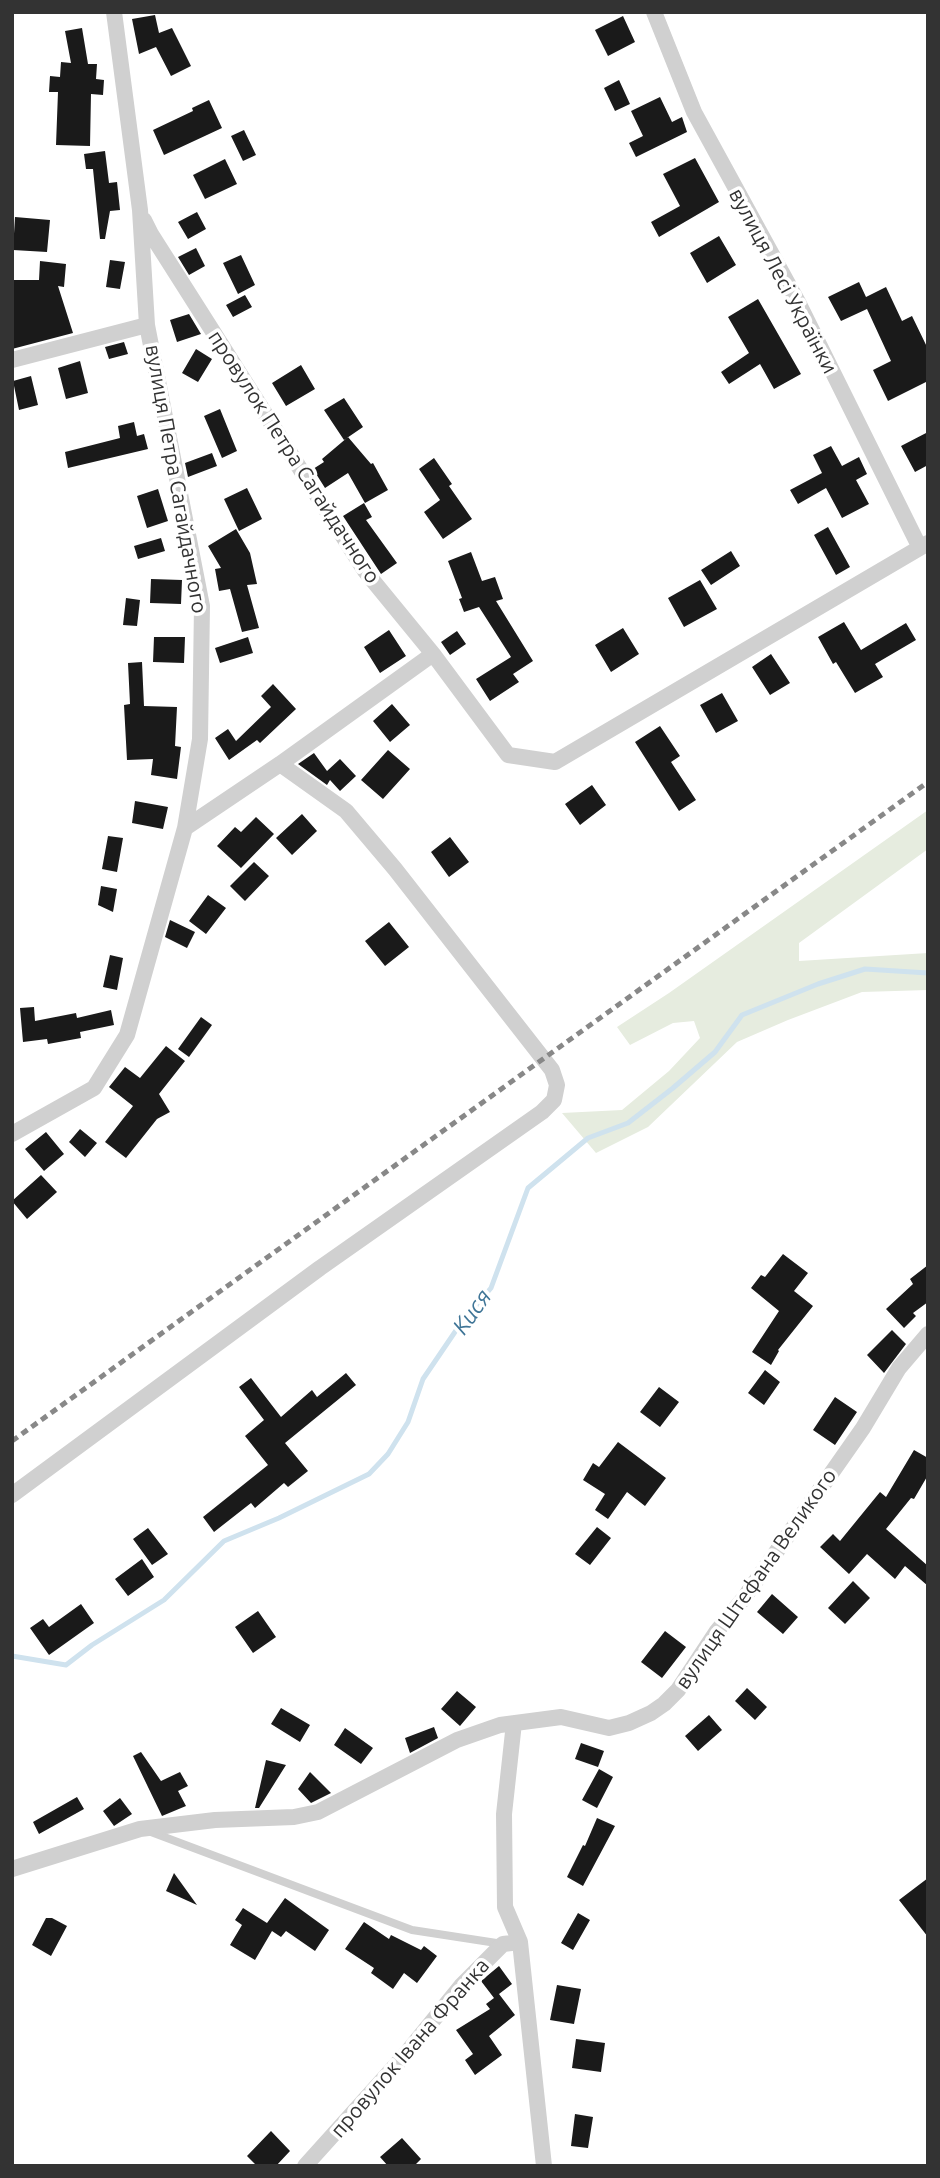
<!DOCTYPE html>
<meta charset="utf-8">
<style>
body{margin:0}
#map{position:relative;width:940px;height:2178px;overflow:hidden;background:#fff;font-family:Ubuntu,sans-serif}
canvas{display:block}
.frame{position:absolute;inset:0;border:14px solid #333;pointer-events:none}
</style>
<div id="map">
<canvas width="940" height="2178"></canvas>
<div class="frame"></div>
</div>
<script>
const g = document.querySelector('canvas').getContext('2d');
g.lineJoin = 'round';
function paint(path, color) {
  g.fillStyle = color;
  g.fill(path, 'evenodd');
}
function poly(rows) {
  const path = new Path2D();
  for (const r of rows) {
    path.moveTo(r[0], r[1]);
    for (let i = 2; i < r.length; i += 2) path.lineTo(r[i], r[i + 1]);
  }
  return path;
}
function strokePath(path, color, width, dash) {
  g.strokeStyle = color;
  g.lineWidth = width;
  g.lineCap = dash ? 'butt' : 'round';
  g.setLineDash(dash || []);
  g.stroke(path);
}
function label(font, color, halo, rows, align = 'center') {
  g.font = font + ' Ubuntu,sans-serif';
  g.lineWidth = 7;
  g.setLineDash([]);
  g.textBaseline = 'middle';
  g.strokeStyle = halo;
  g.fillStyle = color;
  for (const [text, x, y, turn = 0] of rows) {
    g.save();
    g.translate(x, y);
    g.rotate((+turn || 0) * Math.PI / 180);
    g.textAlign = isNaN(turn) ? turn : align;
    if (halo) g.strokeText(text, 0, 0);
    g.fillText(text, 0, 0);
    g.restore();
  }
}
const green = poly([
 [928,810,928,849,799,943,799,961,928,953,928,990,862,992,788,1020,737,1042,648,1127,596,1153,562,1113,622,1110,669,1071,700,1038,694,1021,673,1023,630,1045,617,1027,669,993]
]);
const stream = poly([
 [12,1656,66,1665,92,1645,164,1600,224,1541,279,1518,369,1474,388,1454,408,1422,423,1379,459,1326,491,1288,528,1188,588,1138,628,1123,673,1088,715,1052,742,1015,818,984,865,969,928,973]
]);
const building = poly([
 [155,15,159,33,172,28,191,66,171,76,156,47,139,54,132,19],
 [623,16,635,42,608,56,595,30],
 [82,28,88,64,97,64,96,79,104,80,103,95,91,94,90,146,56,145,58,92,49,92,50,76,60,77,61,62,71,63,65,31],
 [619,80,630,104,615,111,604,88],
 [660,97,672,122,682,117,687,132,636,157,629,143,643,136,631,111],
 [209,100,222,128,164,155,153,130,193,111,192,108],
 [244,130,256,155,243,161,231,136],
 [105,151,109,183,117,182,120,210,110,211,105,239,100,239,93,169,86,169,84,154],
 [695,158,719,202,659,237,651,222,680,206,663,174],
 [225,159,237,184,205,199,193,175],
 [197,212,206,229,188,239,178,222],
 [15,217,50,220,47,252,13,250],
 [719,236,736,265,707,283,690,253],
 [196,248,205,266,189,275,178,257],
 [241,255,255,285,238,294,223,263],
 [110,260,125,262,120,289,106,287],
 [40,261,66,264,64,287,58,286,73,333,12,349,12,280,39,280],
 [859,282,866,297,886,287,902,321,912,316,928,349,928,381,888,401,873,370,891,361,867,309,841,321,828,297],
 [245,295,252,307,233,317,226,305],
 [758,299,801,374,774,389,760,364,729,384,721,372,749,353,728,317],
 [189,314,201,334,177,342,170,320],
 [124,342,128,354,109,359,105,347],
 [196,349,212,359,198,382,182,373],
 [80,361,88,393,66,399,58,368],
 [301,365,315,389,286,406,272,383],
 [31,376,38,405,19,410,13,381],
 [344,398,363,427,344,440,324,410],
 [220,409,237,451,222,458,204,416],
 [134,422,137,436,144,434,148,449,68,468,65,452,120,438,118,426],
 [928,432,928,465,915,472,901,446],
 [348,437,371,464,373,463,388,490,365,503,348,473,325,488,313,469,324,462,322,459],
 [831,446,842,466,859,457,867,474,856,480,869,504,842,518,826,488,798,504,790,490,822,473,813,455],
 [212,453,217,466,188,477,185,463],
 [434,458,452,484,449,486,472,519,443,539,424,512,440,500,419,469],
 [247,488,262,519,239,531,224,499],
 [158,489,168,521,147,528,137,496],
 [364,503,372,517,366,520,397,563,381,574,343,516],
 [828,527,850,567,836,575,814,535],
 [236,529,250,553,257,584,247,585,259,628,242,632,230,589,219,591,215,569,221,568,208,546],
 [161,538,165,551,138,559,134,546],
 [731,551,740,566,711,585,701,570],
 [471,552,482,581,495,577,503,599,496,601,533,661,513,674,519,682,490,701,476,679,511,657,479,607,464,612,459,599,462,598,448,561],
 [151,579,182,580,181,604,150,603],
 [700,580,717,609,684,627,668,598],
 [126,598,140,600,137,626,123,625],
 [844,622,861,650,906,623,916,640,875,664,883,677,855,693,836,662,833,664,818,637],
 [623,628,639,654,611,672,595,645],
 [389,630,406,656,380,673,364,647],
 [457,631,466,644,450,655,441,642],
 [154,637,185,637,184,663,153,662],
 [248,637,253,653,220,663,215,648],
 [771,654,790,683,770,695,752,667],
 [142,662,144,706,177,707,175,746,181,747,177,779,151,775,153,759,127,760,124,705,130,704,128,663],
 [273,684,296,709,260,743,257,740,229,760,215,738,228,729,236,741,271,707,261,696],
 [722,693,738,721,716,733,700,705],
 [392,704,410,725,390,742,373,721],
 [660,726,680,756,671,762,696,800,679,811,635,742],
 [388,750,410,769,383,799,361,780],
 [314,753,327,771,340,759,356,776,340,791,330,780,327,785,298,764],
 [592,785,606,805,580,825,565,804],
 [135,801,168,807,163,829,132,823],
 [302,814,317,831,292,855,276,838],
 [256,817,274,834,241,868,217,846,235,827,241,832],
 [108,836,123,838,117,872,102,869],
 [450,837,469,862,449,877,431,852],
 [254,862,269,876,245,901,230,886],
 [101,886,117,889,113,912,98,905],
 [208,895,226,908,206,934,189,921],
 [170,920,195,932,187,948,165,937],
 [389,922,409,947,385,966,365,941],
 [110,955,123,958,117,990,103,987],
 [34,1007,35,1021,76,1013,77,1018,111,1010,114,1025,80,1032,81,1038,48,1044,47,1039,23,1042,20,1008],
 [201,1017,212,1025,189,1057,178,1049],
 [166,1046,185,1061,159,1094,170,1112,157,1119,126,1158,105,1142,133,1106,109,1087,125,1067,140,1078],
 [80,1129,97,1143,85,1157,69,1142],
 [46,1132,64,1154,44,1171,25,1149],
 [41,1175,57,1192,27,1219,12,1201],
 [783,1254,808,1273,794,1291,813,1306,778,1350,779,1351,771,1365,752,1352,779,1311,751,1288,761,1275,765,1277],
 [928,1265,928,1302,913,1313,916,1316,904,1328,886,1309,913,1284,910,1279],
 [892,1330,906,1344,884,1373,867,1355],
 [765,1370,780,1382,764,1405,748,1393],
 [346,1373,356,1385,285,1443,308,1471,288,1487,284,1483,255,1508,251,1503,214,1532,203,1517,268,1465,245,1436,264,1420,239,1387,251,1378,281,1417,312,1390,317,1397],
 [659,1387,679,1402,660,1427,640,1412],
 [835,1397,857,1412,835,1445,813,1430],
 [618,1442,666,1478,645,1506,627,1492,608,1519,595,1510,605,1494,583,1480,593,1463,599,1467],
 [914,1450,928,1458,928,1475,914,1499,911,1498,886,1529,928,1566,928,1586,905,1566,895,1579,867,1554,849,1574,820,1547,833,1534,840,1541,880,1492,886,1497],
 [597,1527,611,1538,590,1565,575,1554],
 [148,1528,168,1554,152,1565,133,1539],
 [142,1559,154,1577,128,1596,115,1579],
 [853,1581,870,1598,845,1624,828,1608],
 [772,1594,798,1617,783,1634,757,1612],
 [81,1604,94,1623,49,1655,30,1628,43,1619,49,1627],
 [258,1611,276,1637,253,1653,235,1627],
 [665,1631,686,1647,662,1678,641,1662],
 [747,1688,767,1707,755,1720,735,1701],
 [457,1691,476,1707,460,1726,441,1709],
 [281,1708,310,1725,300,1742,271,1724],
 [709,1715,722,1730,698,1751,685,1736],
 [434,1727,438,1738,410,1753,405,1738],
 [345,1728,373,1748,361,1764,334,1745],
 [581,1743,604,1751,598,1767,575,1759],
 [141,1752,161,1781,180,1772,188,1786,178,1791,186,1806,162,1816,133,1756],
 [266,1760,286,1765,259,1808,255,1808],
 [599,1769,613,1777,597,1808,582,1800],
 [310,1772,331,1793,311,1803,298,1789],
 [77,1797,84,1809,39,1834,33,1822],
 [120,1798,132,1814,114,1826,103,1811],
 [597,1818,615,1826,583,1886,567,1877,583,1845,585,1846],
 [174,1873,197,1905,166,1891],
 [928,1878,928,1937,899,1900],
 [285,1898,329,1930,315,1951,286,1931,281,1937,272,1931,255,1960,230,1945,242,1925,235,1920,243,1908,267,1923],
 [578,1913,590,1920,573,1950,561,1943],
 [46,1918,52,1918,67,1926,51,1956,32,1945],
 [364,1922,389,1939,391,1935,421,1950,424,1946,437,1956,417,1983,404,1973,393,1989,371,1973,374,1968,345,1949],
 [499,1966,512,1984,499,1994,515,2015,489,2036,502,2055,475,2075,465,2060,473,2054,456,2030,490,2009,486,2004,494,1998,481,1981],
 [557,1985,581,1989,574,2024,550,2020],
 [576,2039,605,2043,601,2072,572,2068],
 [575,2114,593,2117,588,2148,571,2146],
 [271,2131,290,2151,276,2166,257,2166,247,2156],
 [402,2138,421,2159,414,2166,388,2166,380,2157]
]);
const service = poly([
 [151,1832,412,1930,503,1944]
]);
const minor = poly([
 [654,12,694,112,798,302,919,546],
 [144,220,151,234,365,571,433,654,508,755,555,762,928,543],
 [12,360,147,325],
 [185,828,280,764,433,654],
 [12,1134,94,1088,127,1035,185,828,200,739,202,606,147,325,140,210,114,12],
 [12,1495,320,1268,542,1112,554,1100,557,1085,552,1070,395,869,346,811,280,764],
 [514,1723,504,1814,505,1907,520,1942,544,2166],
 [12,1869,140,1829,215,1820,294,1817,318,1812,457,1740,500,1725,561,1717,609,1728,629,1723,651,1713,664,1704,678,1690,717,1631,744,1598,863,1428,899,1368,928,1334],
 [305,2166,404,2056,461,1986,503,1944,520,1942]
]);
const rail = poly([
 [12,1441,928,782]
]);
const streetNames = [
 ["вулиця Лесі Українки",783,281,62],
 ["провулок Петра Сагайдачного",294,457,57],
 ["вулиця Петра Сагайдачного",176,479,80],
 ["вулиця Штефана Великого",756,1579,-55],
 ["провулок Івана Франка",410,2048,-49]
];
const waterNames = [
 ["Кися",472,1312,-55]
];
paint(green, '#e6ecdf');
strokePath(stream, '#cfe2ee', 5);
paint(building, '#1a1a1a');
strokePath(service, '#d0d0d0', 8);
strokePath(minor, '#d0d0d0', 16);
strokePath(rail, '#888', 5, [7, 5]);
label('21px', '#333', '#fff', streetNames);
label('italic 23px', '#3f7597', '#fff', waterNames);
</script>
